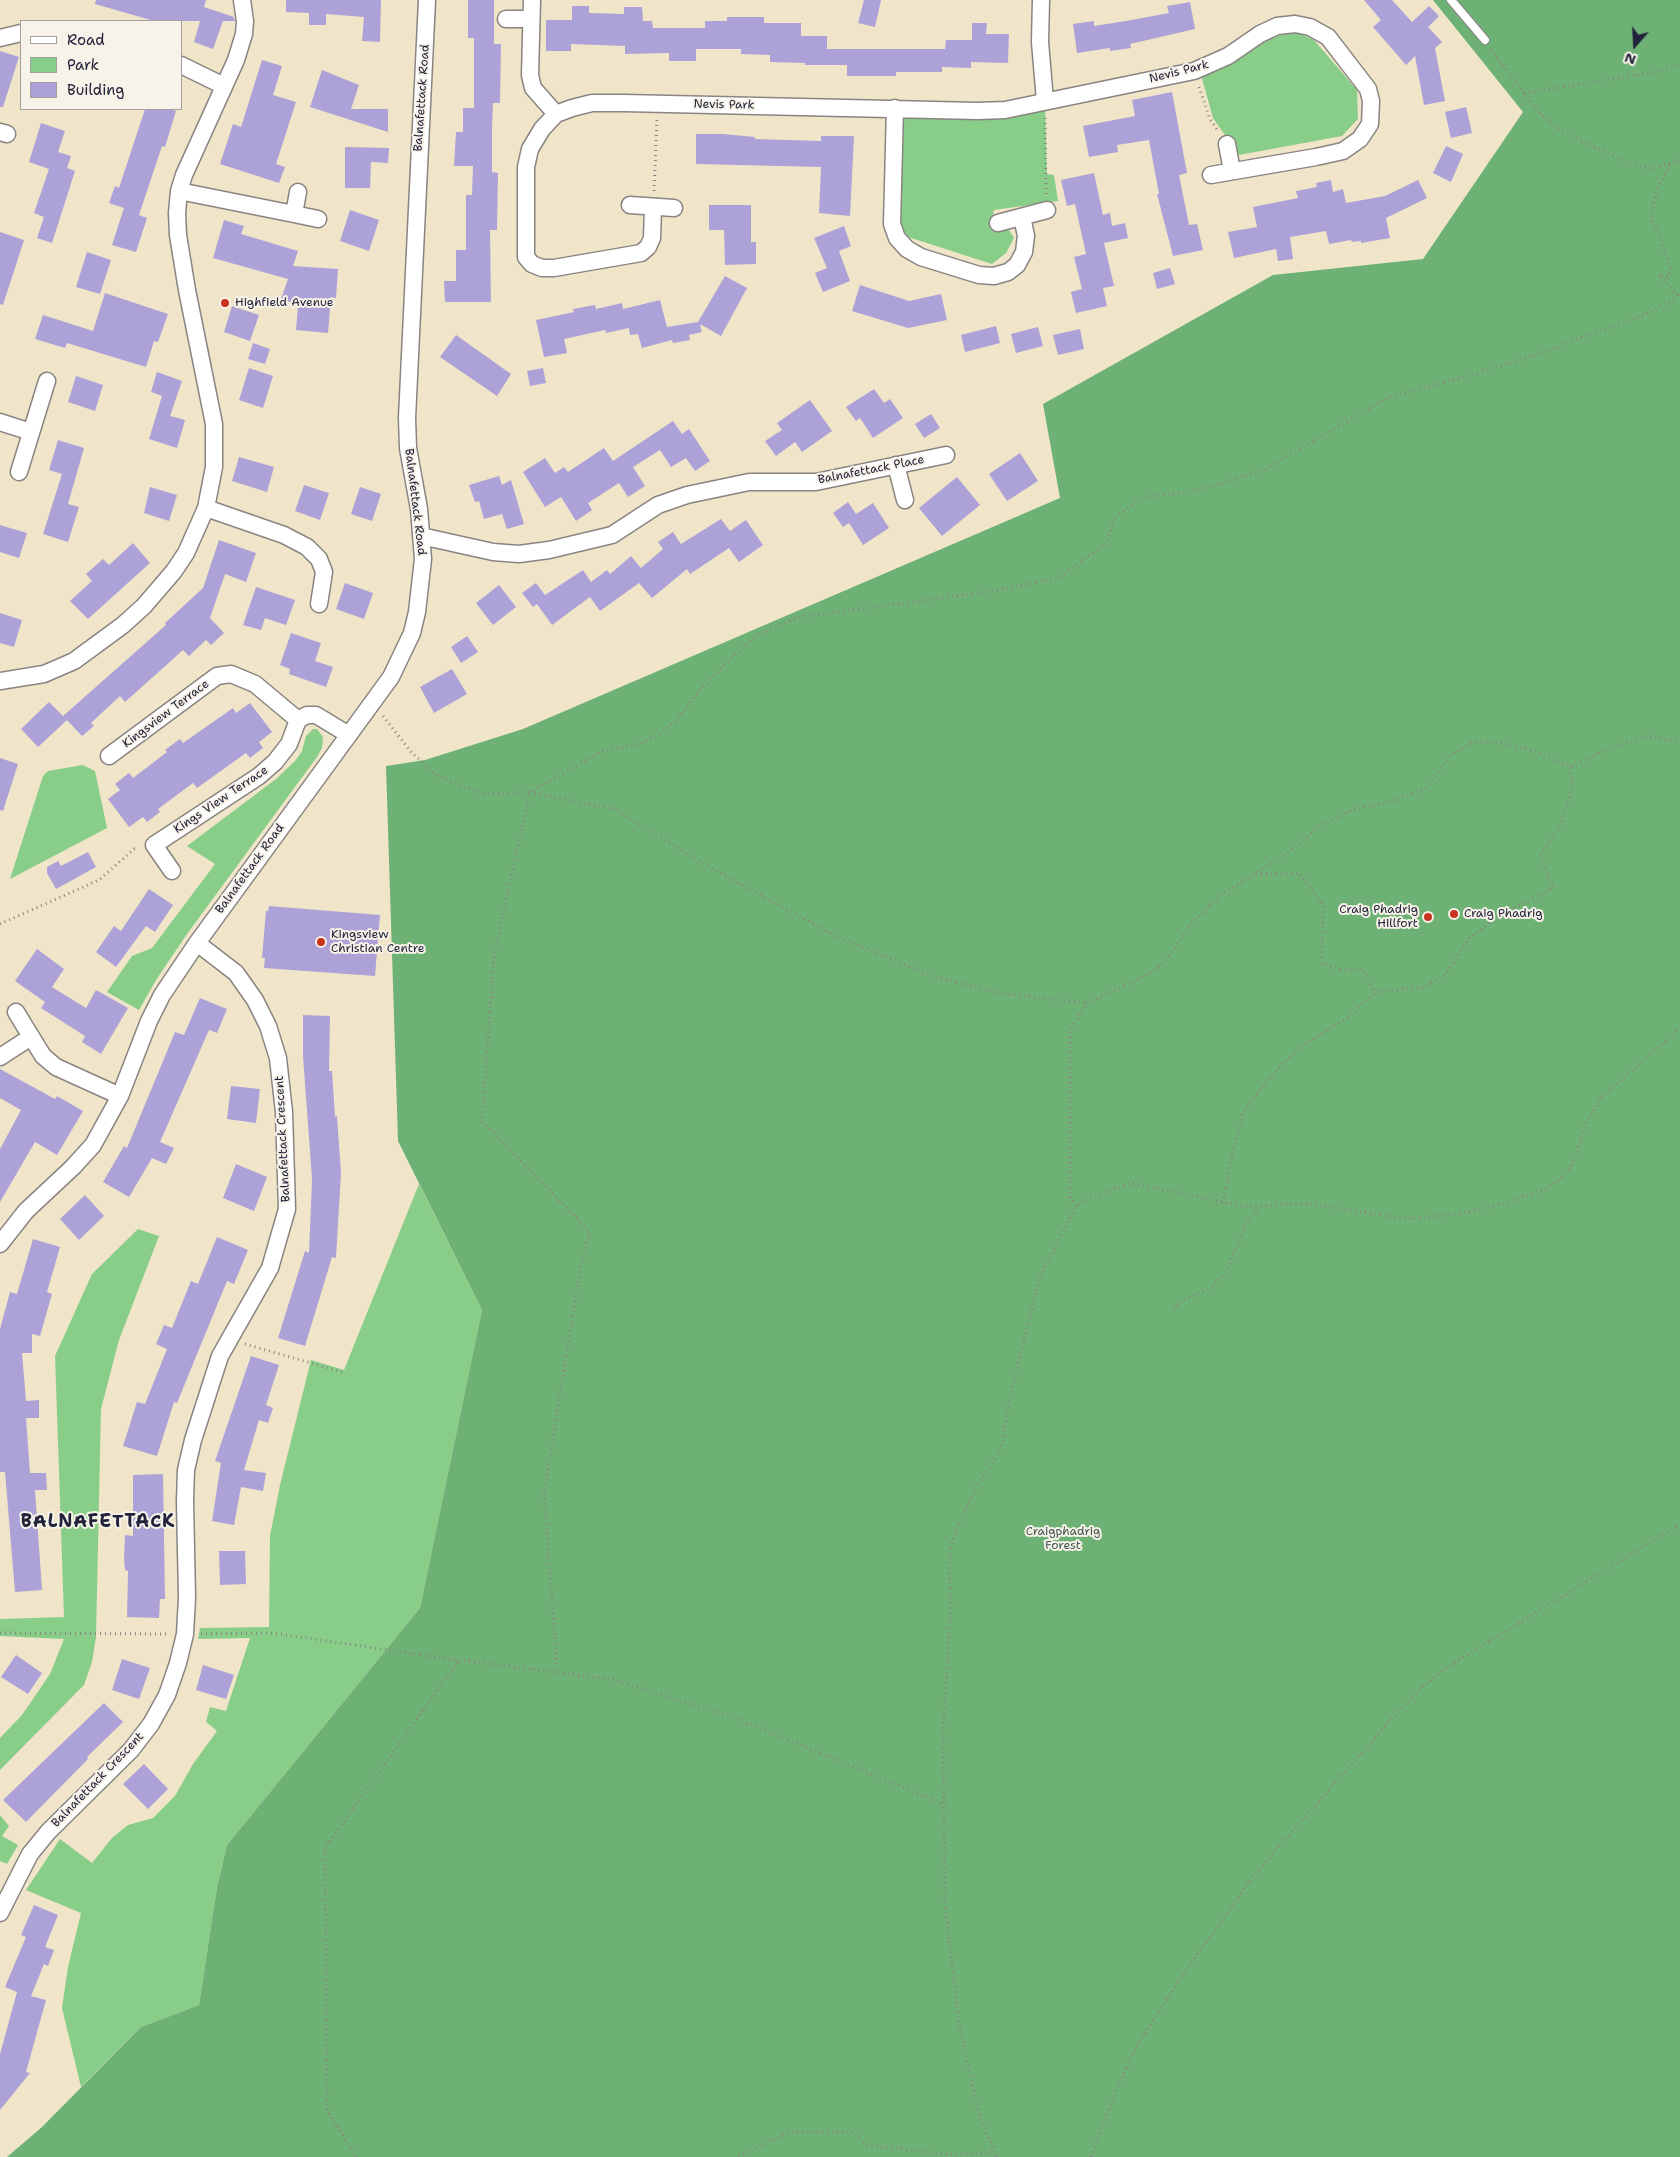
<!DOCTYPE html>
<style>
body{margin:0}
#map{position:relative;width:1680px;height:2157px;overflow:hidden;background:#f0e5c9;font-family:"Shantell Sans",sans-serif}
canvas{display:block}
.legend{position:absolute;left:20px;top:20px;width:162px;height:90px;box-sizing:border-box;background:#f7f3e8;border:1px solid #a29fa3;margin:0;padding:6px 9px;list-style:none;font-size:15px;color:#22223b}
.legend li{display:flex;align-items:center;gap:10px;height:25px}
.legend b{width:25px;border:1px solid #a29fa3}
.north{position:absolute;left:1610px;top:20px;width:50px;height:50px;-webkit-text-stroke:4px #f7f3e8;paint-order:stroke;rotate:199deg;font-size:14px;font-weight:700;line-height:20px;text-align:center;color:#22223b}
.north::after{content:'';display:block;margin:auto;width:18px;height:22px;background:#22223b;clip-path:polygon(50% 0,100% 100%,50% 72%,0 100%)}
</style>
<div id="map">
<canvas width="1680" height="2157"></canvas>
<ul class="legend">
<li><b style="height:6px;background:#fff"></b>Road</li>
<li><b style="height:14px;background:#88ce89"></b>Park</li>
<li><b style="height:14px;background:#ada2d7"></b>Building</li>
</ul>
<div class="north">N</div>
</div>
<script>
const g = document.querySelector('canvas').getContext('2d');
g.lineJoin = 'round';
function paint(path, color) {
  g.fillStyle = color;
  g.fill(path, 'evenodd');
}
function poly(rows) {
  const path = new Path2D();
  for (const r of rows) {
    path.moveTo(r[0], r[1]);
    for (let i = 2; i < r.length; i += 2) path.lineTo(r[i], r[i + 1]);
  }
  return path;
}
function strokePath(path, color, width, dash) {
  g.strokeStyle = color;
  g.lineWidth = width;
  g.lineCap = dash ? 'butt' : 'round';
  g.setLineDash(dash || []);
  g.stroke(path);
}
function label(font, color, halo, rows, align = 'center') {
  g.font = font + ' "Shantell Sans",sans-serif';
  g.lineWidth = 4;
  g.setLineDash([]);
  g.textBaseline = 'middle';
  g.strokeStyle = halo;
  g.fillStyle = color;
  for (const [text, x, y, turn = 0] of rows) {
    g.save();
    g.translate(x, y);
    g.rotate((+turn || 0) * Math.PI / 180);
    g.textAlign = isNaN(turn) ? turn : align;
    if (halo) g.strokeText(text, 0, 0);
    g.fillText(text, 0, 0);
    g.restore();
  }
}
const green = poly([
 [1281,30,1299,33,1314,40,1357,90,1358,119,1342,136,1239,155,1213,118,1201,75],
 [1045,104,1047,174,1054,175,1058,201,994,210,991,225,1009,230,1014,238,1006,253,992,264,908,237,900,224,902,118],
 [313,729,317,729,323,737,322,748,317,757,187,934,156,980,139,1010,107,992,132,956,152,948,215,864,187,846,276,779,295,761,302,751,306,736],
 [83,765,95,771,107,828,10,879,43,776,48,771],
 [419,1184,482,1310,420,1608,227,1845,217,1887,199,2005,141,2027,81,2087,62,2008,68,1967,81,1913,26,1890,60,1839,92,1863,112,1838,128,1825,153,1818,175,1796,193,1764,217,1731,206,1722,210,1707,226,1711,250,1638,198,1639,200,1628,269,1627,270,1536,280,1485,311,1360,344,1370],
 [138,1229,159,1236,119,1340,101,1409,96,1637,92,1662,84,1685,0,1770,0,1738,22,1715,50,1674,64,1639,0,1636,0,1619,64,1617,55,1356,92,1274],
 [0,1815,9,1826,2,1836,18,1845,7,1864,0,1861]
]);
const forest = poly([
 [1433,0,1680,0,1680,2157,7,2157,42,2127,141,2027,199,2005,217,1887,227,1845,420,1608,482,1310,398,1141,386,766,425,760,523,729,1060,498,1043,404,1273,275,1423,259,1523,112]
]);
const building = poly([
 [96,0,206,0,204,7,234,17,235,21,223,21,213,49,194,42,200,21,154,21,95,4],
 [286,0,381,0,380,42,362,41,364,17,326,14,326,25,309,25,309,13,286,12],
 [468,0,494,0,494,44,501,44,500,103,493,103,492,129,492,172,498,173,497,230,490,230,491,302,445,302,444,281,456,281,456,250,466,250,466,195,472,195,473,166,454,166,456,132,463,132,463,108,474,108,474,38,468,38],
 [864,0,881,0,875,27,858,23],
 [1364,0,1392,0,1412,22,1429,6,1439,16,1428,27,1442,42,1435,48,1445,101,1424,105,1415,56,1406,65,1373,27,1381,20],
 [1190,2,1195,29,1130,44,1131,48,1110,51,1110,48,1077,53,1073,24,1094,21,1094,26,1126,21,1169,13,1167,6],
 [572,6,589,6,589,13,624,14,624,7,642,7,643,21,652,21,653,28,705,28,705,21,727,21,727,17,764,17,764,23,801,23,801,36,827,36,827,49,945,49,946,40,972,40,972,23,987,23,986,34,1009,34,1008,63,971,62,971,68,942,67,942,72,896,72,896,76,847,76,847,65,805,65,805,63,770,62,770,55,741,54,741,49,696,49,696,61,669,61,669,53,625,54,625,46,571,44,571,51,546,51,546,20,572,20],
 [0,51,19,57,3,107,0,107],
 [262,60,282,66,273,95,296,102,276,164,285,167,279,183,220,164,233,124,241,127],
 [322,70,359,85,351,109,388,109,388,132,310,107],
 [1172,92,1187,173,1179,175,1189,225,1197,224,1203,250,1173,256,1157,194,1159,194,1149,140,1117,145,1118,152,1089,157,1083,126,1135,116,1132,100],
 [1466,107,1472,133,1451,138,1445,112],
 [145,109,169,109,176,111,165,147,162,146,139,215,147,218,136,252,112,245,124,208,109,203,115,186,119,188],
 [41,123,65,131,58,152,71,156,67,168,75,171,52,243,37,238,44,217,34,213,49,169,29,162],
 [696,134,723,134,755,137,755,139,821,141,821,136,854,136,850,216,819,213,821,167,696,164],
 [1446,146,1463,154,1451,182,1433,173],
 [345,147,389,148,388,163,371,162,370,188,345,188],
 [1094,173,1103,215,1110,213,1112,226,1125,223,1128,238,1104,243,1114,286,1103,288,1107,306,1076,313,1071,292,1082,289,1074,257,1086,254,1075,204,1067,206,1061,180],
 [1331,180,1333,192,1343,189,1346,203,1385,196,1418,180,1427,198,1386,218,1390,238,1361,243,1361,241,1352,242,1351,240,1329,244,1326,231,1290,237,1293,259,1278,261,1276,249,1234,258,1228,232,1257,227,1253,207,1298,198,1296,191,1317,187,1316,183],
 [709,205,751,205,751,242,756,242,756,264,725,265,724,230,709,230],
 [350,210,379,220,369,251,340,241],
 [224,220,244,226,241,234,298,251,293,266,338,269,336,298,331,297,328,333,296,330,298,305,281,299,288,279,213,258],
 [844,226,851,246,839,251,850,281,823,292,815,273,827,268,814,238],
 [0,232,24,240,3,305,0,304],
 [87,252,111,260,100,294,76,287],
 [1170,268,1175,284,1157,289,1153,273],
 [725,276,747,288,721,336,700,324,702,332,689,335,690,340,673,343,672,340,642,348,638,334,630,335,629,328,606,333,605,330,564,339,567,353,544,357,536,320,574,312,573,309,595,305,596,309,622,303,623,309,660,300,667,327,698,322],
 [860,285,909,301,941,294,947,320,908,328,852,311],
 [105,293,168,314,158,342,154,341,146,367,67,343,65,348,35,339,43,315,93,331],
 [232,306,259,315,250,341,224,332],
 [996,326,1000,343,965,352,961,335],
 [1038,327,1043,346,1016,353,1011,334],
 [1080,329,1084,349,1058,355,1053,335],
 [456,335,511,374,497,396,440,357],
 [253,343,270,349,265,364,248,359],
 [249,368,273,376,263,408,239,400],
 [543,368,546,383,530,386,527,371],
 [157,372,182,381,170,416,185,420,177,448,149,439,162,396,151,392],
 [76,376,103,385,95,411,68,402],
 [874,389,884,403,890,399,903,418,873,438,860,418,856,421,846,407],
 [810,400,832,431,802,452,795,442,776,456,765,441,782,430,777,423],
 [931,414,940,428,924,438,915,424],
 [673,421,682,434,689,429,710,461,695,471,686,458,671,467,660,450,633,467,645,486,628,497,619,483,588,503,592,510,576,521,561,497,545,507,523,472,545,458,555,473,564,467,568,472,604,448,613,461],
 [58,440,84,448,68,504,79,507,68,542,43,534,62,474,49,470],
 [1020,453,1038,481,1007,501,989,474],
 [239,457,274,467,267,492,232,481],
 [499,476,502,485,511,480,524,524,507,529,502,514,484,519,479,501,475,502,469,485],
 [957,477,980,505,942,536,919,508],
 [304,485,329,493,320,520,295,511],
 [150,487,177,495,169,521,144,513],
 [360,487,381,494,372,521,351,514],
 [848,502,856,514,873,503,889,528,863,545,849,523,843,527,833,513],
 [721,519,730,531,746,520,763,545,739,562,729,548,690,574,687,569,652,598,639,583,600,611,590,597,552,625,537,604,533,607,522,593,536,583,545,595,583,570,591,582,607,570,610,574,631,556,641,568,663,549,658,542,673,532,681,544],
 [0,525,27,533,19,558,0,552],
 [219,540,256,553,246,582,225,574,210,618,224,633,211,645,206,640,189,656,183,650,125,702,120,696,91,723,94,726,82,736,63,716,166,625,165,623,203,588],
 [133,543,150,563,88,619,70,601,92,581,86,574,103,559,109,565],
 [345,583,373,593,364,619,336,609],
 [499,585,516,607,493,625,476,603],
 [256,587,295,600,286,625,265,618,261,630,243,625],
 [0,613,22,620,14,647,0,643],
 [291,633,321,643,315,661,333,667,326,687,289,674,290,669,280,665],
 [467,636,478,652,461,663,451,647],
 [452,669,467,694,434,713,420,687],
 [49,702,67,720,38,747,21,729],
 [250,703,272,732,259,742,263,748,250,758,246,753,197,788,193,783,158,809,160,812,147,822,143,817,129,827,108,799,120,790,115,784,129,773,133,778,167,752,165,750,180,739,183,743,233,708,236,713],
 [0,758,18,764,3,811,0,810],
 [88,852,96,867,56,889,47,873,47,867,58,861,61,866],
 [149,889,173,905,155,932,146,926,116,967,96,952,114,926,121,931],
 [269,906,380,915,375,976,264,968,265,958,262,958,266,911,268,911],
 [37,949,64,969,52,987,86,1008,96,990,128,1008,101,1054,82,1042,85,1036,41,1008,45,1002,15,981],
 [200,998,227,1009,217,1033,209,1030,160,1142,174,1148,166,1164,152,1158,129,1197,103,1182,124,1146,127,1148,175,1032,184,1035],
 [303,1015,330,1016,329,1071,332,1071,335,1117,337,1116,341,1173,336,1258,332,1257,305,1346,278,1338,305,1251,309,1253,312,1179,303,1056],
 [0,1069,55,1099,57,1096,83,1111,57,1155,35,1142,0,1202,0,1149,21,1110,0,1098],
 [231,1086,260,1089,256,1123,227,1119],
 [236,1164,267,1177,254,1211,223,1198],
 [85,1195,104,1216,79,1240,60,1219],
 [217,1237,248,1250,234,1284,227,1281,177,1403,174,1402,157,1456,123,1446,137,1402,145,1404,167,1349,156,1344,164,1325,172,1328,191,1281,198,1284],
 [33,1239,60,1247,47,1292,52,1294,40,1336,32,1334,32,1353,22,1353,26,1401,39,1400,39,1418,26,1418,30,1473,46,1473,47,1490,35,1490,42,1590,15,1592,5,1472,0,1472,0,1329,10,1292,17,1294],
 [251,1356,279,1365,266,1405,273,1408,268,1423,259,1420,244,1470,266,1473,263,1491,241,1487,234,1525,212,1521,221,1463,215,1461],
 [163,1474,165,1599,160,1599,159,1618,127,1617,128,1571,125,1570,124,1560,125,1535,133,1536,133,1475],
 [219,1551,245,1551,246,1584,220,1585],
 [16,1655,42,1673,28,1694,1,1677],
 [122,1659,150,1668,139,1699,112,1690],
 [203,1665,234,1675,226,1699,196,1690],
 [104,1703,123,1722,87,1757,88,1759,26,1822,3,1800],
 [144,1764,168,1789,148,1809,123,1784],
 [34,1905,58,1915,45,1947,54,1950,48,1966,44,1964,31,1996,46,2000,26,2072,30,2073,0,2110,0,2054,17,1992,5,1987,26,1937,21,1935]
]);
const path = poly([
 [1491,49,1541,115,1564,132,1630,164,1650,169,1680,160],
 [1199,87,1210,119,1218,131],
 [1524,93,1660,71,1680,64],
 [1045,118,1046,194],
 [654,191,657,120],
 [383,716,412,753,439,777,485,794,530,792,603,751,635,745,657,736,675,722,700,690,732,658,756,636,781,624,800,617,994,591,1058,578,1106,544,1114,518,1142,497,1192,492,1262,471,1389,397,1469,376,1545,351,1649,313,1673,299,1677,295,1659,275,1667,277,1671,270,1651,214,1658,186,1673,162],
 [1256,874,1299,873,1323,904,1322,963,1342,970,1362,969,1375,992],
 [0,924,99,880,134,849,138,848],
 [1223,1203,1232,1155,1244,1111,1280,1066,1308,1042,1349,1017,1375,992,1423,987,1445,975,1470,937,1504,913,1554,888,1540,856,1561,824,1572,789,1570,767],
 [1076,1206,1070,1198,1070,1030,1087,1003,1143,977,1163,964,1193,922,1222,894,1285,855,1320,826,1354,809,1397,800,1426,788,1451,755,1473,742,1501,743,1534,751,1570,767,1606,750,1648,736,1680,741],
 [1174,1310,1183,1300,1209,1289,1227,1271,1246,1224,1258,1208],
 [245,1344,342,1372],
 [0,1633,169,1634],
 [201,1634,272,1633,436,1657,610,1679,736,1718,943,1804],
 [557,1664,544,1495,579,1274,590,1232,482,1121,494,955,530,792,614,809,711,868,834,935,937,978,1005,994,1087,1003],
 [356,2157,327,2110,325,1848,459,1660],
 [738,2157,790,2132,852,2131,866,2145,953,2155,993,2152],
 [996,2157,978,2110,960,2030,945,1906,943,1734,951,1604,949,1570,951,1545,960,1522,976,1487,997,1456,1003,1441,1008,1407,1039,1279,1076,1206,1090,1198,1132,1183,1243,1206,1311,1204,1408,1219,1459,1214,1503,1204,1545,1189,1560,1179,1570,1168,1577,1154,1585,1126,1600,1099,1680,1028],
 [1091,2157,1117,2088,1138,2044,1180,1979,1255,1874,1396,1714,1425,1685,1446,1668,1680,1524]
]);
const lane = poly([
 [1451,0,1485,40]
]);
const street = poly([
 [532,0,530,75,533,88,556,114],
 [1041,0,1040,42,1045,101],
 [506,19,531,19],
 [0,38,21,33],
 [181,65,224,86],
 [895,108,892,224,897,238,907,249,921,257,979,275,994,276,1008,272,1017,265,1024,252,1026,236,1022,217],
 [0,132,7,134],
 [1227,144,1232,171],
 [179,191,294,214,298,192],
 [630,205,674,208],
 [653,207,652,238,648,247,641,253,554,268,542,268,532,264,526,257,526,167,530,149,542,129,556,114,572,108,592,103,624,103,978,111,1005,110,1194,71,1228,56,1260,34,1277,26,1295,24,1310,27,1328,37,1368,89,1371,101,1370,124,1360,139,1343,151,1316,157,1211,175],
 [294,214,318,219],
 [998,223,1047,210],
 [0,422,31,432],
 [896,465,905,500],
 [19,472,47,381],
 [206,508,284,535,307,547,319,559,324,572,319,604],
 [421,536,493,552,519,554,549,550,612,535,658,505,687,495,749,482,816,482,946,455],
 [0,681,44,674,74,661,123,625,144,606,174,571,186,553,206,508,214,467,214,424,187,290,178,235,177,213,179,191,184,175,236,60,244,34,245,21,242,0],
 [109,756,217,676,231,674,255,684,298,720],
 [172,871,154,845,259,776,275,762,289,744,298,720,307,715,316,715,349,735],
 [16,1012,43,1056,56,1067,120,1096],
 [0,1057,31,1037],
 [0,1244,26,1211,73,1167,93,1145,120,1096,149,1021,162,995,197,943,391,677,412,633,417,612,423,559,419,509,408,448,407,418,427,0],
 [0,1913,30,1854,48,1832,131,1750,151,1724,167,1695,178,1663,185,1634,187,1598,185,1501,186,1470,193,1440,220,1356,270,1268,287,1209,284,1112,278,1058,268,1026,255,1000,236,973,197,943]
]);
const markers = [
 [225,303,5,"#c8321e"],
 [1454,914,5,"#c8321e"],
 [1428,917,5,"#c8321e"],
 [321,942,5,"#c8321e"]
];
const streetNames = [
 ["Nevis Park",1179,72,-14],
 ["Balnafettack Road",422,98,-86],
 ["Nevis Park",724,105,1],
 ["Balnafettack Place",871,470,-11],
 ["Balnafettack Road",415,502,83],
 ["Kingsview Terrace",166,714,-37],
 ["Kings View Terrace",221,800,-34],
 ["Balnafettack Road",250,869,-54],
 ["Balnafettack Crescent",283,1139,-93],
 ["Balnafettack Crescent",98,1780,-46]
];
const poiNames = [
 ["Highfield Avenue",235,303],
 ["Craig Phadrig",1418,910,"right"],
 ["Hillfort",1418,924,"right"],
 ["Craig Phadrig",1464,914],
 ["Kingsview",331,935],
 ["Christian Centre",331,949]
];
const parkNames = [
 ["Craigphadrig",1063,1532],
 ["Forest",1063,1546]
];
const districtNames = [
 ["BALNAFETTACK",98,1522]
];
paint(green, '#88ce89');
paint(forest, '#6eb175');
paint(building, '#ada2d7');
strokePath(lane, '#898482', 10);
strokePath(street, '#898482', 19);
strokePath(path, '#898482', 3, [1, 4]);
strokePath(lane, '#fff', 8);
strokePath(street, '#fff', 16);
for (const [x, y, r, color] of markers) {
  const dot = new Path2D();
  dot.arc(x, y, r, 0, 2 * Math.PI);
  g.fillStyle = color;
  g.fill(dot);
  strokePath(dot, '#f7f3e8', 2);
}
label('12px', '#22223b', '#f7f3e8', streetNames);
label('12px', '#22223b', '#f7f3e8', poiNames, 'left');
label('12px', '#415652', '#f7f3e8', parkNames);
g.letterSpacing = '1px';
label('bold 18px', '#22223b', '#f7f3e8', districtNames);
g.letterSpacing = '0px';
</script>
